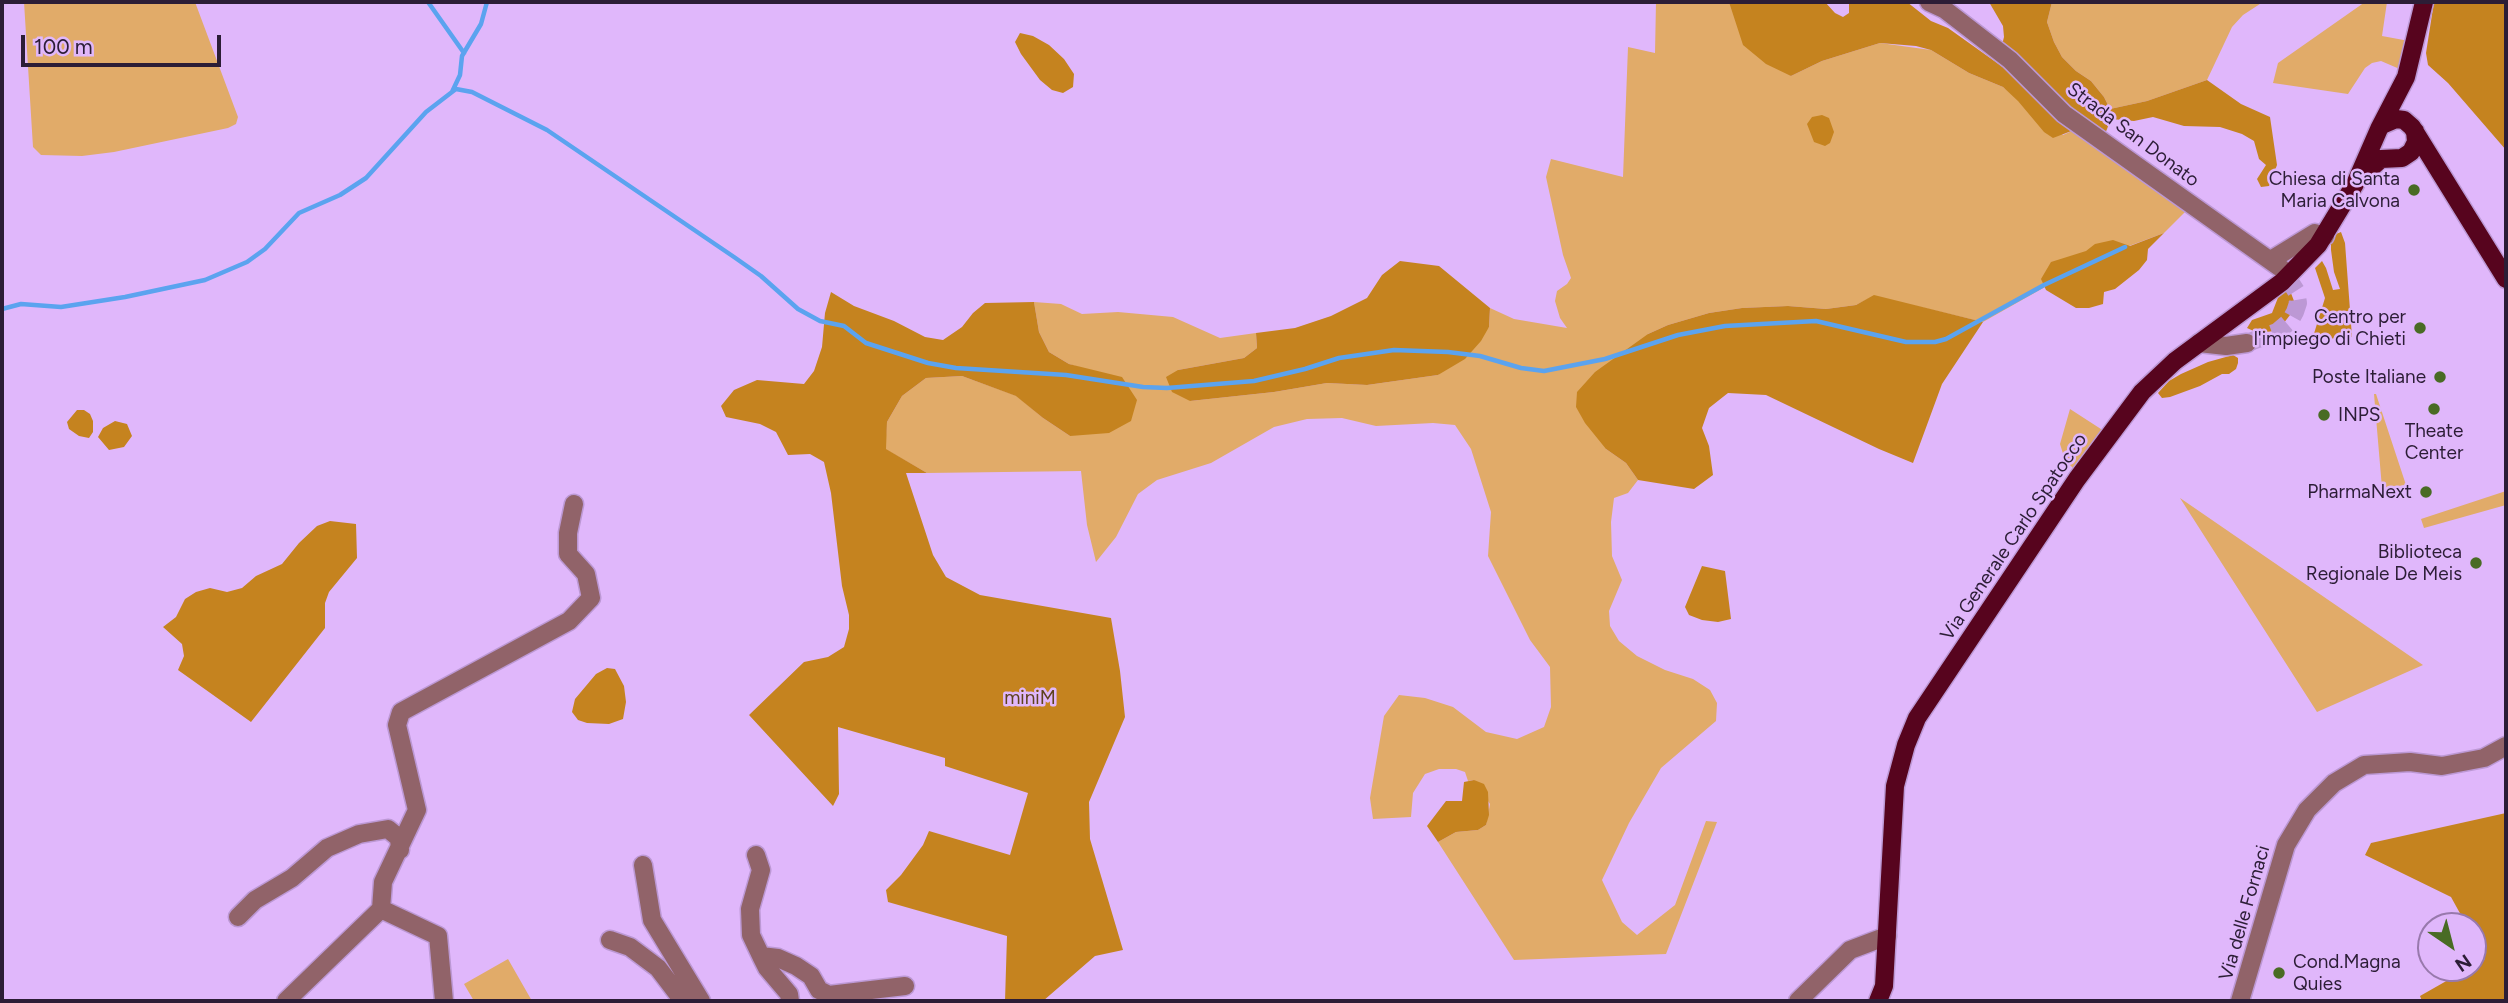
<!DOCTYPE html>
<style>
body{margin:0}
#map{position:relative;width:2508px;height:1003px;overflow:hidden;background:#e0b7fb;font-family:Figtree,sans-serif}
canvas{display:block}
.frame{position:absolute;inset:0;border:4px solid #2c1d36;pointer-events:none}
.north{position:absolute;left:2417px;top:912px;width:70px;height:70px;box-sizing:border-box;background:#e0b7fb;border:2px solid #9879ac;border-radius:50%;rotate:145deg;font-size:19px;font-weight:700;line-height:28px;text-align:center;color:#2c1d36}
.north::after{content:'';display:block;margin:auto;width:24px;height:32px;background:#496b24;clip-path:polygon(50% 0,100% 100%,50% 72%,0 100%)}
.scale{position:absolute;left:21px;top:35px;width:200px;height:32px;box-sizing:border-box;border:4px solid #2c1d36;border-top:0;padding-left:9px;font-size:21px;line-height:24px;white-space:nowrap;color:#2c1d36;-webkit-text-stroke:5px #e0b7fb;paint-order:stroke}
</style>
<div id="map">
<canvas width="2508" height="1003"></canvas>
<div class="frame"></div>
<div class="north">N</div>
<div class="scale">100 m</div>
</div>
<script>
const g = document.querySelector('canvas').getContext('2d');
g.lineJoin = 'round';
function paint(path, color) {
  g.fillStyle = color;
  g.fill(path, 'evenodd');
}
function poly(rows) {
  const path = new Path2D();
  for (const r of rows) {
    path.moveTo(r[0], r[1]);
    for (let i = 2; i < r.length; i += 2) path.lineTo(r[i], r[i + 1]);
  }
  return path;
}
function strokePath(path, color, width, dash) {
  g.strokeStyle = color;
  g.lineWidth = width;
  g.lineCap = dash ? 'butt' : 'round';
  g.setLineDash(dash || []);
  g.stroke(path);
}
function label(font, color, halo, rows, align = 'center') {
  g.font = font + ' Figtree,sans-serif';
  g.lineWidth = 5;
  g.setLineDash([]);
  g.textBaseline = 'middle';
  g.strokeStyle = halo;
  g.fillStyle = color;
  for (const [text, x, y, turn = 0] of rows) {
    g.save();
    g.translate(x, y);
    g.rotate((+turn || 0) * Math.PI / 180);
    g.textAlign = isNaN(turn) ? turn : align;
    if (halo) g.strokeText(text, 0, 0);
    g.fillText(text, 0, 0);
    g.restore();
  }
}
const green = poly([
 [24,2,195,2,238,117,236,124,228,128,114,152,82,156,41,155,33,147],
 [1656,2,1729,2,1791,76,1822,61,1880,43,1931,50,1969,73,2003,87,2063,135,2074,130,2188,209,2164,233,2129,246,2045,287,1983,322,1874,296,1856,305,1826,309,1788,306,1742,308,1709,313,1668,325,1648,334,1606,449,1626,463,1638,480,1628,493,1614,498,1611,522,1612,556,1622,580,1609,611,1610,626,1619,641,1637,656,1665,670,1693,679,1710,690,1717,703,1716,721,1661,768,1629,823,1602,880,1622,922,1637,935,1675,905,1706,821,1717,822,1666,954,1514,960,1438,842,1456,832,1478,830,1486,825,1490,804,1474,780,1468,781,1465,772,1456,769,1439,769,1425,774,1413,793,1411,817,1373,819,1370,798,1384,716,1399,695,1425,698,1453,707,1486,732,1517,739,1544,727,1551,707,1550,667,1530,640,1488,556,1491,512,1471,449,1455,425,1433,423,1376,426,1342,418,1307,419,1274,427,1211,463,1157,480,1138,494,1116,537,1096,562,1087,525,1081,471,927,473,885,449,887,422,902,396,926,378,962,376,1017,396,1043,418,1070,436,1091,371,1069,364,1049,352,1039,332,1034,302,1061,304,1082,314,1118,312,1173,317,1220,338,1256,333,1257,348,1244,358,1178,370,1190,401,1274,392,1327,383,1367,385,1438,375,1489,327,1490,308,1514,319,1567,328,1560,318,1555,301,1557,291,1567,284,1571,278,1563,255,1546,177,1551,159,1623,177,1628,47,1655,53],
 [2052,2,2263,2,2243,15,2232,27,2207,80,2147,101,2110,109,2104,97,2091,81,2076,71,2062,57,2054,42,2047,22],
 [2365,2,2387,2,2382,36,2409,41,2402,70,2381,61,2372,63,2365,68,2348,94,2273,83,2278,63],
 [2374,394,2376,394,2406,485,2382,488],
 [2070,409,2104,431,2074,469,2065,460,2060,444],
 [2506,491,2506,505,2424,528,2421,519],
 [2180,498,2423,665,2317,712],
 [508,959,532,1001,474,1001,464,984]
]);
const forest = poly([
 [1729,2,1825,2,1835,13,1843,17,1849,13,1849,2,1907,2,1931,21,1948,28,2028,85,2074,130,2053,138,2044,132,2018,101,2003,87,1969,73,1931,50,1916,46,1880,43,1822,61,1791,76,1766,64,1743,45],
 [1989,2,2052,2,2047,22,2054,42,2062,57,2076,71,2091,81,2104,97,2110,109,2147,101,2207,80,2241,104,2270,117,2277,165,2269,186,2261,187,2257,179,2266,165,2259,159,2254,141,2242,134,2220,127,2184,126,2153,117,2134,121,2111,119,2105,134,2068,111,2001,49,2004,37,2003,26],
 [2434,2,2506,2,2506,150,2448,83,2428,65,2426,53],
 [1020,33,1033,36,1049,45,1064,59,1074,74,1073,87,1063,93,1052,90,1040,80,1021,54,1015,42],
 [1822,115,1829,118,1834,132,1830,143,1825,146,1814,142,1807,124,1812,117],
 [2341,232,2345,243,2352,337,2312,340,2325,298,2315,268,2322,261,2326,268,2333,290,2340,289,2334,272,2331,250,2331,242,2336,234],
 [2164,233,2148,249,2147,260,2139,270,2115,289,2104,292,2103,304,2089,308,2076,308,2046,290,2041,279,2051,262,2086,251,2095,244,2113,240,2130,246],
 [1400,261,1439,266,1490,308,1489,327,1481,341,1465,359,1438,375,1367,385,1327,383,1274,392,1190,401,1172,392,1166,377,1178,370,1244,358,1257,348,1256,333,1295,328,1331,316,1367,298,1382,275],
 [2289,288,2294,301,2290,315,2280,328,2274,331,2258,333,2247,328,2252,320,2272,313,2279,295],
 [831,292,854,306,894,321,925,337,943,340,962,327,973,313,985,303,1034,302,1039,332,1049,352,1069,364,1122,377,1137,400,1131,421,1109,433,1070,436,1043,418,1016,396,962,376,926,378,902,396,887,422,886,449,927,473,906,473,933,555,946,577,980,595,1111,618,1120,671,1125,717,1089,802,1090,839,1123,950,1095,956,1043,1001,1005,1001,1007,936,888,902,886,890,901,875,923,845,929,831,1010,855,1028,793,945,766,945,758,838,727,839,794,833,806,749,715,804,662,828,657,844,647,849,629,849,615,842,586,831,493,824,462,810,454,788,455,776,432,760,424,726,417,721,406,734,390,757,380,804,384,814,371,822,347,825,313],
 [1874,295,1983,322,1942,384,1913,463,1879,449,1766,395,1728,393,1709,408,1702,428,1709,446,1713,475,1694,489,1638,480,1626,463,1606,449,1585,423,1576,407,1577,392,1595,372,1648,334,1668,325,1709,313,1742,308,1788,306,1826,309,1856,305],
 [2233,355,2238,358,2238,363,2236,369,2229,374,2222,374,2200,386,2170,397,2162,398,2158,393,2169,381,2181,374,2208,362],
 [77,410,84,410,90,414,93,421,93,432,89,438,79,436,69,429,67,422],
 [115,421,127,424,132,436,124,447,109,450,98,437,103,428],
 [330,521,356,524,357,558,329,592,325,603,325,628,251,722,178,670,184,656,182,644,163,627,176,617,185,599,196,592,210,588,227,592,242,588,256,576,282,564,299,543,317,526],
 [1702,566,1725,571,1731,619,1718,622,1702,620,1689,615,1685,607],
 [607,668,615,669,624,686,626,702,623,719,609,724,587,723,578,720,572,712,575,699,596,674],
 [1474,780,1484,784,1488,792,1489,815,1486,825,1478,830,1456,832,1438,842,1427,826,1446,801,1462,801,1464,782],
 [2506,813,2506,1001,2422,1001,2420,996,2485,959,2473,937,2473,926,2467,926,2451,897,2365,855,2371,843]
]);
const stream = poly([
 [428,2,464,53],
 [452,92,456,89,472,92,547,130,734,257,761,276,798,309,820,321,844,326,866,343,928,363,956,368,1066,375,1143,387,1167,388,1254,381,1305,369,1339,358,1394,350,1448,352,1480,356,1521,368,1544,371,1605,359,1678,335,1725,326,1816,321,1906,342,1935,342,1946,339,2044,285,2125,247],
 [2,309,21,304,61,307,125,297,205,280,247,262,265,249,299,213,340,195,366,178,426,112,452,92,460,75,462,56,481,24,487,2]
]);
const minorTunnel = poly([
 [2247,343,2277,332,2290,321,2295,312,2298,303,2296,291,2282,269]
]);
const minor = poly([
 [1929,2,1944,9,2010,60,2064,114,2282,269],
 [2271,260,2315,233,2325,236],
 [2199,343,2226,346,2247,343],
 [756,855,761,870,750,909,751,935,761,956],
 [643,865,652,920,701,1001],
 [238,917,255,900,292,878,327,848,359,834,388,829,399,838,400,850],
 [610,940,630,947,658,968,683,1001],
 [286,1001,381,909],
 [444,1001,438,936,381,909,383,882,417,810,397,725,401,712,569,621,591,598,586,574,568,554,568,533,574,504],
 [790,1001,789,994,767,968,761,956,778,958,796,966,811,976,819,990,829,995,905,986],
 [1798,1001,1850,950,1887,936],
 [2240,1001,2286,845,2307,810,2334,783,2364,765,2410,762,2442,766,2484,758,2506,746]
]);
const major = poly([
 [2382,125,2396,119,2404,120,2412,127,2506,279],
 [2362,176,2381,159,2402,158,2411,152,2416,142,2415,131],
 [1878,1001,1884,986,1895,786,1906,745,1917,718,2077,479,2142,392,2175,361,2282,282,2318,245,2355,184,2379,129,2406,77,2424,2]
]);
const markers = [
 [2414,190,7,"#496b24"],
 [2420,328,7,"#496b24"],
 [2440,377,7,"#496b24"],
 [2434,409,7,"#496b24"],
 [2324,415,7,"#496b24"],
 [2426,492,7,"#496b24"],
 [2476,563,7,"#496b24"],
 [2279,973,7,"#496b24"]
];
const streetNames = [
 ["Strada San Donato",2133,135,37],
 ["Via Generale Carlo Spatocco",2014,537,-56],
 ["Via delle Fornaci",2245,913,-74]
];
const poiNames = [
 ["Chiesa di Santa",2400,179],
 ["Maria Calvona",2400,201],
 ["Centro per",2406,317],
 ["l'impiego di Chieti",2406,339],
 ["Poste Italiane",2426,377],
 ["INPS",2338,415,"left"],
 ["Theate",2434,431,"center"],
 ["Center",2434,453,"center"],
 ["PharmaNext",2412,492],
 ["Biblioteca",2462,552],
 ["Regionale De Meis",2462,574],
 ["Cond.Magna",2293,962,"left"],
 ["Quies",2293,984,"left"]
];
const parkNames = [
 ["miniM",1030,698]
];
paint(green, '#e1ab69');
paint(forest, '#c5831f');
strokePath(stream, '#5ba3ef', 4.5);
strokePath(minorTunnel, '#bc98d4', 18, [18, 9]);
strokePath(minor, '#bc98d4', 21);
strokePath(major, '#bc98d4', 21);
strokePath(minor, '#916369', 18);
strokePath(major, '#57041e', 18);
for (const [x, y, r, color] of markers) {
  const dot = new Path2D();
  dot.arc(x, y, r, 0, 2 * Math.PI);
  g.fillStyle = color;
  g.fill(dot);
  strokePath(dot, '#e0b7fb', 2.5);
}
label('19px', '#2c1d36', '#e0b7fb', streetNames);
label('19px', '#2c1d36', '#e0b7fb', poiNames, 'right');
label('19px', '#5e421d', '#e0b7fb', parkNames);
</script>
